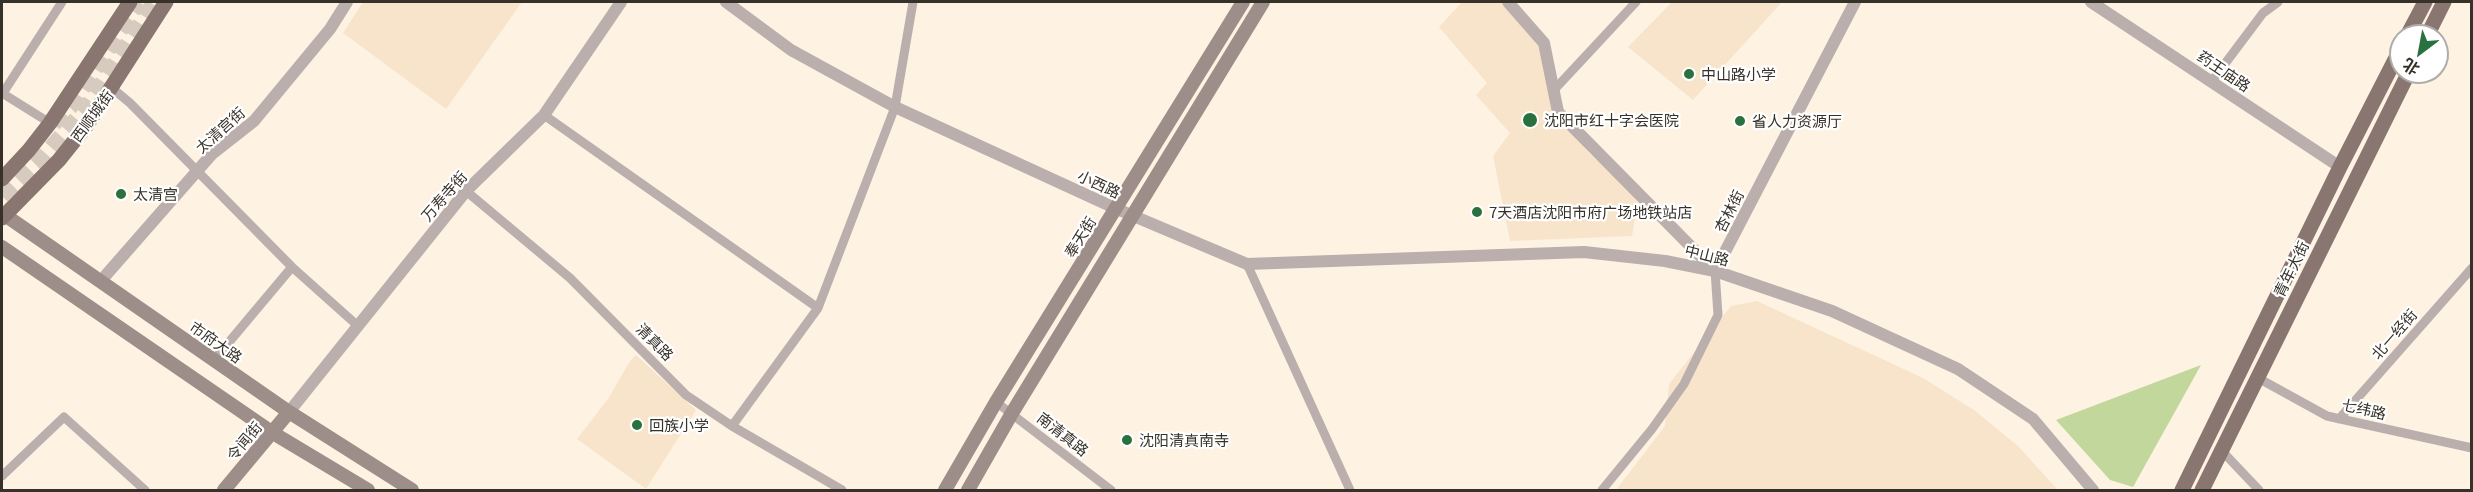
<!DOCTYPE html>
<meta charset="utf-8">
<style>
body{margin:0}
#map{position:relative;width:2473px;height:492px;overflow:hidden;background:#fef2e3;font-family:Georgia,"Noto Sans SC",serif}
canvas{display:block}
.frame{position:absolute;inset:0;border:3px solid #363129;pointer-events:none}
.north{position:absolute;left:2389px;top:24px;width:60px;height:60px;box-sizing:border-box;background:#fff;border:2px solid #afada9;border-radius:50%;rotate:212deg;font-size:16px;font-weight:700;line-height:24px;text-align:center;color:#363129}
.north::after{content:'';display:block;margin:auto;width:21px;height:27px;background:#29713e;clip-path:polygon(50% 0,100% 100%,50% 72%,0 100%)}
</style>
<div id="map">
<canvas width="2473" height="492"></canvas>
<div class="frame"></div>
<div class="north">北</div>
</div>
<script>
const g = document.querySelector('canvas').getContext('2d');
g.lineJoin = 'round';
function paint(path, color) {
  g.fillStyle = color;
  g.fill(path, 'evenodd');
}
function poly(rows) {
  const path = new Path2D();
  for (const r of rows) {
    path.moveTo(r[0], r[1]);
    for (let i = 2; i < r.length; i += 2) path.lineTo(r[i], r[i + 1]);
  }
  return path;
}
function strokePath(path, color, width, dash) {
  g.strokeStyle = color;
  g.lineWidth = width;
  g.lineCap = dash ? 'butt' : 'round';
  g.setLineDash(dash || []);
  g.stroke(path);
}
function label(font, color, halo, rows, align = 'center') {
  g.font = font + ' Georgia,"Noto Sans SC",serif';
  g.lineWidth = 4.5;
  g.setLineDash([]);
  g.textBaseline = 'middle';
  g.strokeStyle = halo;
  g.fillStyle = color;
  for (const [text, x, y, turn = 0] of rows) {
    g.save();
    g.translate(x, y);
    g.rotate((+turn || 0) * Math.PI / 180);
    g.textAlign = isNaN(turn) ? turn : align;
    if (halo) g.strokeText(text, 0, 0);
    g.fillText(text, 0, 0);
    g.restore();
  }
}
const built = poly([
 [363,2,522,2,446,109,343,33],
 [1462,2,1500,2,1541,46,1551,107,1590,154,1625,186,1638,202,1632,236,1510,241,1493,156,1510,133,1476,95,1487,83,1439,27],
 [1672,2,1782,2,1693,100,1628,47],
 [1757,301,1923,378,1974,410,2018,446,2058,490,1616,490,1665,426,1669,384,1731,306],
 [636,355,696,410,646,489,577,439,608,399,630,361]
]);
const green = poly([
 [2201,365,2133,487,2110,480,2056,420]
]);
const trunkTunnel = poly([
 [54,124,71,107,139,2],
 [2,196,41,158,87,106,154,2]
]);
const minor = poly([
 [2212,81,2263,13,2278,2],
 [112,88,130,103,292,267,358,326],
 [1554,90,1636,2],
 [2,93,50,123],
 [3,93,62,2],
 [544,115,818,308],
 [466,191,570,278,686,395,732,426,842,490],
 [1247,264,1350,490],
 [219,354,292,267],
 [2258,378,2327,416,2472,448],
 [996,402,1111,490],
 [2339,419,2472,268],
 [732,426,818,308,895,107,913,2],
 [2222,451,2259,490],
 [2,476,64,417,145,490],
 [1602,490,1652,429,1684,384,1718,315,1715,271]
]);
const tertiary = poly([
 [726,2,791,50,895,107,1117,209,1247,264,1584,252,1665,261,1715,271,1832,311,1958,369,2033,419,2093,490],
 [1508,2,1544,43,1558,112,1715,271,1855,2],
 [2091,2,2340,167],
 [106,275,212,154,254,121,330,29,347,2],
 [289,412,466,191,544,115,621,2]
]);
const secondary = poly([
 [2,213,289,412,412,490],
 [2,247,273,433,368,490],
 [224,490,289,412],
 [945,490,996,402,1243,2],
 [968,490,1012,413,1263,2]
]);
const primary = poly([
 [2407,36,2425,2],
 [2427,36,2444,2],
 [2,179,29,150,50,123,130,2],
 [2,218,59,160,87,125,166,2],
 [2182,490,2340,167,2401,48],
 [2202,490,2409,72]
]);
const markers = [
 [1689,74,6,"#29713e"],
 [1530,120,8,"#29713e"],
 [1740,121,6,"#29713e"],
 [121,194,6,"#29713e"],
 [1477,212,6,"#29713e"],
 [637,425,6,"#29713e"],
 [1127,440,6,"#29713e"]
];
const streetNames = [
 ["药王庙路",2224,71,34],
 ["西顺城街",92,116,-54],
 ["太清宫街",220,130,-42],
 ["小西路",1099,184,25],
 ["万寿寺街",444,196,-49],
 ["杏林街",1729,211,-63],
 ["奉天街",1080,237,-58],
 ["中山路",1707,255,14],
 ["青年大街",2291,269,-64],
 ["北一经街",2394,334,-49],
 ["市府大路",216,342,35],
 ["清真路",655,342,45],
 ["七纬路",2364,409,13],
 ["南清真路",1063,434,38],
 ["令闻街",244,441,-50]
];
const poiNames = [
 ["中山路小学",1701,74],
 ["沈阳市红十字会医院",1544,120],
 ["省人力资源厅",1752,121],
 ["太清宫",133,194],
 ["7天酒店沈阳市府广场地铁站店",1489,212],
 ["回族小学",649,425],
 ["沈阳清真南寺",1139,440]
];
paint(built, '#f8e4cb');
paint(green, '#c2d79b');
strokePath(trunkTunnel, '#d6cbbe', 15, [15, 8]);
strokePath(minor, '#baafac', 9);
strokePath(tertiary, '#baafac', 12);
strokePath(secondary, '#9e8e89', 14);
strokePath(primary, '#897670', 15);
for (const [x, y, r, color] of markers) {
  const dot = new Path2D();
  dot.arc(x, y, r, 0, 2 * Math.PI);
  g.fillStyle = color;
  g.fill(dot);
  strokePath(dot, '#fff', 2);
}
label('15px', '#363129', '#fff', streetNames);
label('15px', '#363129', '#fff', poiNames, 'left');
</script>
